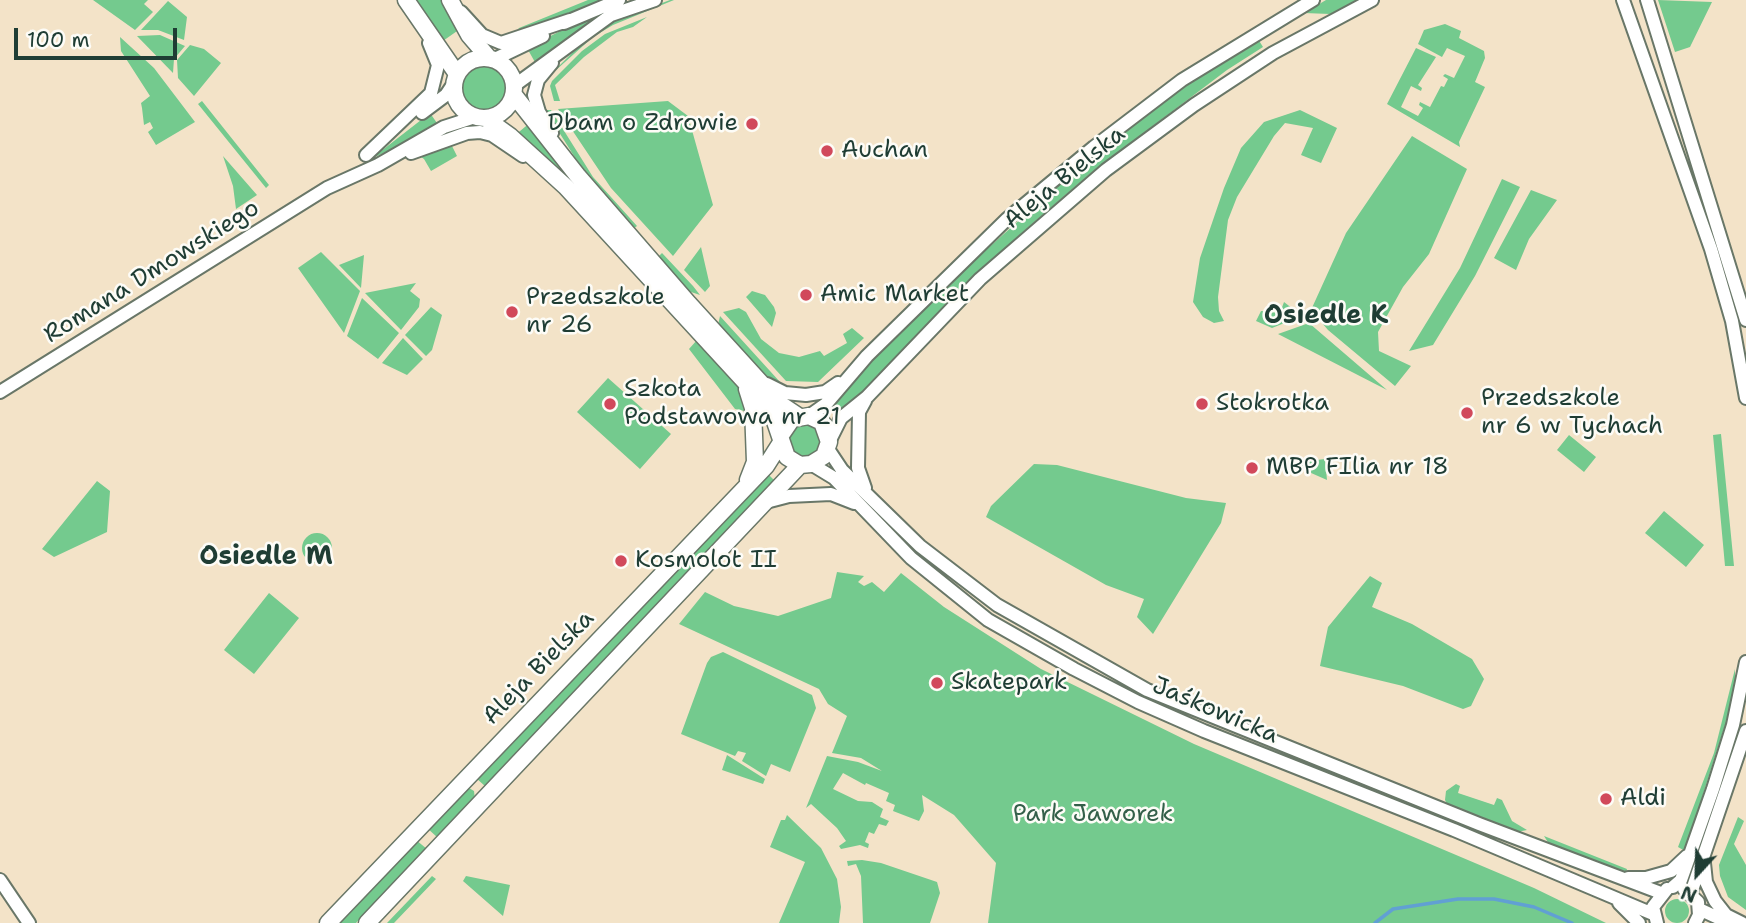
<!DOCTYPE html>
<meta charset="utf-8">
<style>
body{margin:0}
#map{position:relative;width:1746px;height:923px;overflow:hidden;background:#f3e3c8;font-family:"Shantell Sans",sans-serif}
canvas{display:block}
.north{position:absolute;left:1662px;top:839px;width:70px;height:70px;-webkit-text-stroke:5px #fdfcf7;paint-order:stroke;rotate:202deg;font-size:19px;font-weight:700;line-height:28px;text-align:center;color:#1f3d34}
.north::after{content:'';display:block;margin:auto;width:24px;height:32px;background:#1f3d34;clip-path:polygon(50% 0,100% 100%,50% 72%,0 100%)}
.scale{position:absolute;left:14px;top:28px;width:163px;height:32px;box-sizing:border-box;border:4px solid #1f3d34;border-top:0;padding-left:9px;font-size:21px;line-height:24px;white-space:nowrap;color:#1f3d34;-webkit-text-stroke:5px #fdfcf7;paint-order:stroke}
</style>
<div id="map">
<canvas width="1746" height="923"></canvas>
<div class="north">N</div>
<div class="scale">100 m</div>
</div>
<script>
const g = document.querySelector('canvas').getContext('2d');
g.lineJoin = 'round';
function paint(path, color) {
  g.fillStyle = color;
  g.fill(path, 'evenodd');
}
function poly(rows) {
  const path = new Path2D();
  for (const r of rows) {
    if (r.length === 3) {
      path.moveTo(r[0] + r[2], r[1]);
      path.arc(r[0], r[1], r[2], 0, 2 * Math.PI);
      continue;
    }
    path.moveTo(r[0], r[1]);
    for (let i = 2; i < r.length; i += 2) path.lineTo(r[i], r[i + 1]);
  }
  return path;
}
function strokePath(path, color, width, dash) {
  g.strokeStyle = color;
  g.lineWidth = width;
  g.lineCap = dash ? 'butt' : 'round';
  g.setLineDash(dash || []);
  g.stroke(path);
}
function label(font, color, halo, rows, align = 'center') {
  g.font = font + ' "Shantell Sans",sans-serif';
  g.lineWidth = 5;
  g.setLineDash([]);
  g.textBaseline = 'middle';
  g.strokeStyle = halo;
  g.fillStyle = color;
  for (const [text, x, y, turn = 0] of rows) {
    g.save();
    g.translate(x, y);
    g.rotate((+turn || 0) * Math.PI / 180);
    g.textAlign = isNaN(turn) ? turn : align;
    if (halo) g.strokeText(text, 0, 0);
    g.fillText(text, 0, 0);
    g.restore();
  }
}
const green = poly([
 [93,0,148,0,144,4,153,12,135,30],
 [412,0,441,0,460,29,440,43],
 [588,0,602,0,518,34,517,31,519,28],
 [633,0,642,0,582,28,536,64,527,48,578,22],
 [670,0,674,0,613,25,593,37,546,79,590,35,612,22],
 [1326,0,1358,0,1330,14,1304,13],
 [1658,0,1712,2,1690,47,1675,52],
 [168,1,187,17,184,40,158,30,141,30],
 [647,17,633,27,617,32,584,57,555,85,560,101,554,101,550,86,552,81,582,51,605,34],
 [1445,24,1461,31,1459,38,1484,51,1485,58,1475,82,1485,87,1459,142,1460,147,1387,104,1416,48,1436,57,1418,85,1422,88,1421,91,1411,86,1401,107,1418,116,1423,108,1419,105,1420,102,1430,107,1441,86,1444,87,1448,79,1443,76,1445,74,1454,78,1465,56,1447,48,1442,57,1418,44,1424,30],
 [160,35,185,46,174,59,173,73,137,36],
 [120,37,154,68,195,122,156,145,148,132,153,128,150,122,144,125,142,108,141,103,150,96,121,51],
 [1258,39,1263,47,1227,70,1092,172,1025,230,956,294,841,414,830,403,947,285,1084,162,1165,100],
 [190,45,204,49,221,63,194,96,178,78,177,60],
 [483,89,24],
 [202,101,269,185,266,188,198,104],
 [668,101,688,116,713,205,673,256,611,188,558,109],
 [545,110,551,110,593,177,637,226,632,230,591,183],
 [1300,110,1337,128,1321,163,1301,155,1313,128,1285,123,1274,136,1237,197,1228,220,1218,297,1219,311,1224,321,1214,323,1203,317,1193,302,1200,258,1224,188,1241,148,1264,122],
 [430,113,439,126,375,157,376,155],
 [531,122,774,403,514,136],
 [1412,136,1467,169,1429,254,1403,287,1378,332,1379,351,1411,366,1395,386,1328,330,1311,310,1346,233],
 [450,142,457,156,431,171,424,159,417,154],
 [223,156,257,195,236,209,233,186],
 [1502,179,1520,187,1475,276,1433,345,1409,351,1460,268],
 [1531,190,1557,200,1529,239,1516,270,1494,258],
 [701,247,710,286,705,292,684,270],
 [321,252,360,291,344,333,298,268],
 [662,253,693,286,700,295,688,291,658,257],
 [364,255,361,288,339,265],
 [416,283,410,291,420,299,419,307,401,330,365,293],
 [752,291,765,295,774,307,776,313,772,327,746,297],
 [362,298,399,333,378,359,347,336],
 [1284,302,1302,316,1272,328,1256,321,1261,311,1280,313],
 [431,307,442,315,432,350,426,356,405,335],
 [739,308,746,312,761,339,779,353,799,357,820,351,824,356,847,343,843,334,852,328,864,338,818,382,786,381,723,312],
 [720,316,780,382,783,385,775,386,718,325],
 [1309,323,1387,390,1278,334],
 [403,338,423,359,407,375,382,363],
 [697,340,743,390,749,412,735,409,689,349],
 [608,378,671,434,640,469,577,412],
 [805,421,818,427,822,448,805,460,790,454,786,433,791,426],
 [1721,434,1734,566,1725,566,1713,435],
 [1569,435,1596,457,1584,472,1557,450],
 [1325,459,1327,480,1293,465,1292,463],
 [1034,464,1057,465,1186,498,1226,503,1221,523,1153,634,1137,617,1144,599,1106,585,986,517,991,506],
 [766,472,776,482,486,787,476,778],
 [97,481,110,491,107,532,54,557,42,549],
 [1664,511,1704,545,1686,567,1645,533],
 [317,548,15],
 [837,572,864,576,858,582,864,586,872,582,884,592,901,573,944,607,1041,669,1194,744,1534,888,1606,923,988,923,996,863,954,815,922,795,924,811,919,821,893,811,895,805,886,801,889,793,866,783,865,785,843,773,833,789,858,801,872,802,883,809,880,817,889,821,886,826,879,824,874,834,869,832,865,842,869,844,868,848,860,845,841,849,839,846,846,841,837,828,811,804,806,808,827,756,858,762,882,771,861,758,832,753,847,716,828,704,819,689,679,624,705,592,734,606,778,616,831,598],
 [1370,576,1382,583,1372,607,1412,624,1472,659,1484,679,1471,706,1463,709,1403,686,1320,666,1328,627],
 [269,593,299,618,254,674,224,650],
 [723,652,812,695,816,708,790,772,771,764,766,776,742,761,746,753,738,751,735,756,681,734,707,663,711,657],
 [1735,669,1735,686,1726,722,1685,851,1678,847,1714,753],
 [727,755,765,779,763,784,722,770],
 [1456,784,1460,786,1458,793,1494,805,1497,798,1502,800,1512,821,1527,830,1517,832,1448,806,1445,800,1446,791],
 [469,788,474,791,475,800,438,838,426,827,463,789],
 [787,815,821,848,837,879,841,907,839,923,779,923,805,862,770,847,781,820,785,820],
 [1738,817,1744,821,1734,844,1746,865,1746,910,1728,897,1720,876,1719,865],
 [1544,836,1627,869,1626,873,1549,844],
 [416,840,427,849,356,923,338,923],
 [862,860,881,863,937,882,940,893,930,923,863,923,861,876,856,864,848,866,847,861],
 [432,876,436,879,394,923,387,923],
 [466,876,510,885,503,916,463,881],
 [1677,911,12]
]);
const stream = poly([
 [1375,923,1393,909,1458,899,1494,899,1534,907,1572,923]
]);
const minor = poly([
 [1623,0,1711,249,1732,321,1746,398],
 [1647,0,1746,320],
 [461,12,482,35,501,43,570,20],
 [564,23,619,0],
 [495,59,543,36],
 [552,63,538,80,534,95,539,112,552,133],
 [515,85,611,15,655,0],
 [422,113,446,95,454,83],
 [411,153,467,133,480,132,492,135,523,156],
 [366,155,431,93,438,65,429,43],
 [767,384,785,393,806,395,825,392,838,383],
 [0,392,327,188,378,165,444,127,475,117],
 [865,401,859,412,858,468,865,488],
 [809,416,826,404,867,356,1007,219,1094,147,1182,80,1313,0],
 [829,442,841,418,867,397,980,279,1106,170,1194,105,1273,53,1372,0],
 [828,449,842,470,920,546,997,605,1147,690,1479,824,1661,893],
 [811,464,834,478,911,558,988,620,1074,669,1138,702,1204,731,1454,830,1653,914],
 [766,502,789,496,831,494,854,503],
 [1704,863,1706,882,1715,901,1726,915,1742,923],
 [1628,878,1646,878,1671,871,1687,856],
 [0,880,29,923],
 [1673,887,1681,880,1713,789,1733,725,1746,662],
 [1684,889,1698,902,1699,915,1695,923],
 [1691,893,1746,731],
 [1619,903,1639,923],
 [1699,909,1729,923],
 [1657,923,1653,907,1667,889]
]);
const major = poly([
 [406,0,457,74],
 [450,0,469,35,488,57],
 [484,88,30],
 [514,95,577,175,689,304,780,404,798,416],
 [485,118,510,136,566,187,771,410,787,457,800,465,811,464,824,456,829,442,822,422,809,416,792,419,781,435],
 [747,389,753,408,755,462,748,480],
 [328,923,766,466,780,444],
 [367,923,800,465]
]);
const markers = [
 [752,124,7,"#d1495b"],
 [827,151,7,"#d1495b"],
 [806,295,7,"#d1495b"],
 [512,312,7,"#d1495b"],
 [610,404,7,"#d1495b"],
 [1202,404,7,"#d1495b"],
 [1467,413,7,"#d1495b"],
 [1252,468,7,"#d1495b"],
 [621,561,7,"#d1495b"],
 [937,683,7,"#d1495b"],
 [1606,799,7,"#d1495b"]
];
const poiNames = [
 ["Dbam o Zdrowie",738,124,"right"],
 ["Auchan",841,151],
 ["Amic Market",820,295],
 ["Przedszkole",526,298],
 ["nr 26",526,326],
 ["Szkoła",624,390],
 ["Podstawowa nr 21",624,418],
 ["Przedszkole",1481,399],
 ["nr 6 w Tychach",1481,427],
 ["Stokrotka",1216,404],
 ["MBP FIlia nr 18",1266,468],
 ["Kosmolot II",635,561],
 ["Skatepark",951,683],
 ["Aldi",1620,799]
];
const streetNames = [
 ["Aleja Bielska",1065,178,-39],
 ["Romana Dmowskiego",152,272,-32],
 ["Aleja Bielska",539,668,-46],
 ["Jaśkowicka",1215,711,23]
];
const parkNames = [
 ["Park Jaworek",1093,815]
];
const neighbourhoodNames = [
 ["Osiedle K",1326,316],
 ["Osiedle M",266,557]
];
paint(green, '#74ca8e');
strokePath(stream, '#61a0d3', 3.5);
strokePath(minor, '#697768', 16);
strokePath(major, '#697768', 19);
strokePath(minor, '#fff', 12);
strokePath(major, '#fff', 16);
for (const [x, y, r, color] of markers) {
  const dot = new Path2D();
  dot.arc(x, y, r, 0, 2 * Math.PI);
  g.fillStyle = color;
  g.fill(dot);
  strokePath(dot, '#fdfcf7', 2.5);
}
label('24px', '#1f3d34', '#fdfcf7', poiNames, 'left');
label('24px', '#1f3d34', '#fdfcf7', streetNames);
label('24px', '#34604a', '#fdfcf7', parkNames);
label('bold 26px', '#1f3d34', '#fdfcf7', neighbourhoodNames);
</script>
